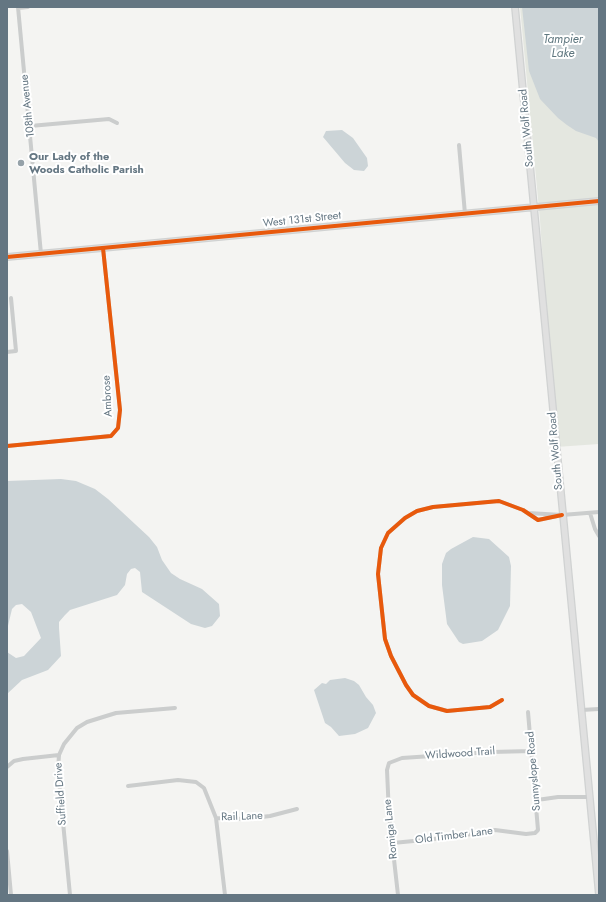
<!DOCTYPE html>
<style>
body{margin:0}
#map{position:relative;width:606px;height:902px;overflow:hidden;background:#f4f4f2;font-family:Jost,sans-serif}
canvas{display:block}
.frame{position:absolute;inset:0;border:8px solid #647682;pointer-events:none}
</style>
<div id="map">
<canvas width="606" height="902"></canvas>
<div class="frame"></div>
</div>
<script>
const g = document.querySelector('canvas').getContext('2d');
g.lineJoin = 'round';
function paint(path, color) {
  g.fillStyle = color;
  g.fill(path, 'evenodd');
}
function poly(rows) {
  const path = new Path2D();
  for (const r of rows) {
    path.moveTo(r[0], r[1]);
    for (let i = 2; i < r.length; i += 2) path.lineTo(r[i], r[i + 1]);
  }
  return path;
}
function strokePath(path, color, width, dash) {
  g.strokeStyle = color;
  g.lineWidth = width;
  g.lineCap = dash ? 'butt' : 'round';
  g.setLineDash(dash || []);
  g.stroke(path);
}
function label(font, color, halo, rows, align = 'center') {
  g.font = font + ' Jost,sans-serif';
  g.lineWidth = 4;
  g.setLineDash([]);
  g.textBaseline = 'middle';
  g.strokeStyle = halo;
  g.fillStyle = color;
  for (const [text, x, y, turn = 0] of rows) {
    g.save();
    g.translate(x, y);
    g.rotate((+turn || 0) * Math.PI / 180);
    g.textAlign = isNaN(turn) ? turn : align;
    if (halo) g.strokeText(text, 0, 0);
    g.fillText(text, 0, 0);
    g.restore();
  }
}
const green = poly([
 [520,7,599,7,599,444,556,447,540,220]
]);
const water = poly([
 [522,7,599,7,599,142,596,138,576,131,567,125,558,118,540,99,529,71],
 [342,130,353,138,367,158,368,166,364,171,354,170,345,163,323,137,326,131],
 [61,479,76,481,95,489,108,499,149,537,157,547,162,560,171,573,180,579,202,589,219,604,220,616,212,626,205,628,191,624,142,592,140,572,135,568,131,569,127,574,125,585,117,595,70,610,65,615,59,622,59,628,61,656,48,670,22,680,7,694,7,652,16,658,24,656,41,638,31,612,22,604,16,605,12,609,7,630,7,481],
 [473,537,489,539,509,557,511,566,510,606,498,630,482,641,463,644,459,642,447,624,442,585,442,564,446,553,451,549],
 [345,678,354,681,359,685,366,697,373,705,376,713,368,728,355,734,339,736,331,727,325,723,314,690,322,683,326,684,330,680]
]);
const street = poly([
 [18,7,41,254],
 [18,8,28,7],
 [30,126,109,119,117,123],
 [459,145,465,214],
 [7,352,16,351,11,298],
 [7,446,111,436,118,428,120,410,103,248],
 [528,513,562,515,599,512],
 [590,513,595,529,599,536],
 [502,700,490,707,447,711,429,706,413,695,406,685,391,656,385,639,378,574,381,548,388,533,405,518,417,511,433,507,499,501,523,510,538,520,562,515],
 [581,710,599,709],
 [7,767,14,761,23,759,59,755],
 [128,786,178,780,196,782,204,788,216,818],
 [537,800,558,797,589,797],
 [393,843,454,837,495,830,526,834,535,833,538,830,528,712],
 [7,851,11,895],
 [70,895,58,770,59,755,64,744,77,728,87,722,103,717,116,713,175,708],
 [225,895,216,818,245,819,270,816,297,809],
 [398,895,389,815,387,770,389,763,402,758,491,752,532,751]
]);
const secondary = poly([
 [515,7,599,895],
 [7,257,599,201]
]);
const cycleway = poly([
 [7,257,599,201],
 [7,446,111,436,118,428,120,410,103,248],
 [502,700,490,707,447,711,429,706,413,695,406,685,391,656,385,639,378,574,381,548,388,533,405,518,417,511,433,507,499,501,523,510,538,520,562,515]
]);
const markers = [
 [21,163,4,"#96a2a9"]
];
const streetNames = [
 ["108th Avenue",28,106,-96],
 ["South Wolf Road",527,128,-95],
 ["West 131st Street",302,220,-6],
 ["Ambrose",108,396,-93],
 ["South Wolf Road",556,451,-95],
 ["Wildwood Trail",460,754,-4],
 ["Sunnyslope Road",534,771,-95],
 ["Suffield Drive",61,794,-94],
 ["Rail Lane",242,817,-2],
 ["Romiga Lane",391,829,-96],
 ["Old Timber Lane",454,836,-7]
];
const poiNames = [
 ["Our Lady of the",29,157],
 ["Woods Catholic Parish",29,170]
];
const waterNames = [
 ["Tampier",563,40],
 ["Lake",563,54]
];
paint(green, '#e4e7e0');
paint(water, '#ccd4d7');
strokePath(secondary, '#d0d2d2', 8);
strokePath(street, '#cbcdcd', 4);
strokePath(secondary, '#e0e0e0', 5.5);
strokePath(cycleway, '#e8590c', 4);
for (const [x, y, r, color] of markers) {
  const dot = new Path2D();
  dot.arc(x, y, r, 0, 2 * Math.PI);
  g.fillStyle = color;
  g.fill(dot);
  strokePath(dot, '#fff', 1.5);
}
label('11px', '#647682', '#fff', streetNames);
label('bold 11px', '#647682', '#fff', poiNames, 'left');
label('italic 12px', '#5f777f', '#fff', waterNames);
</script>
